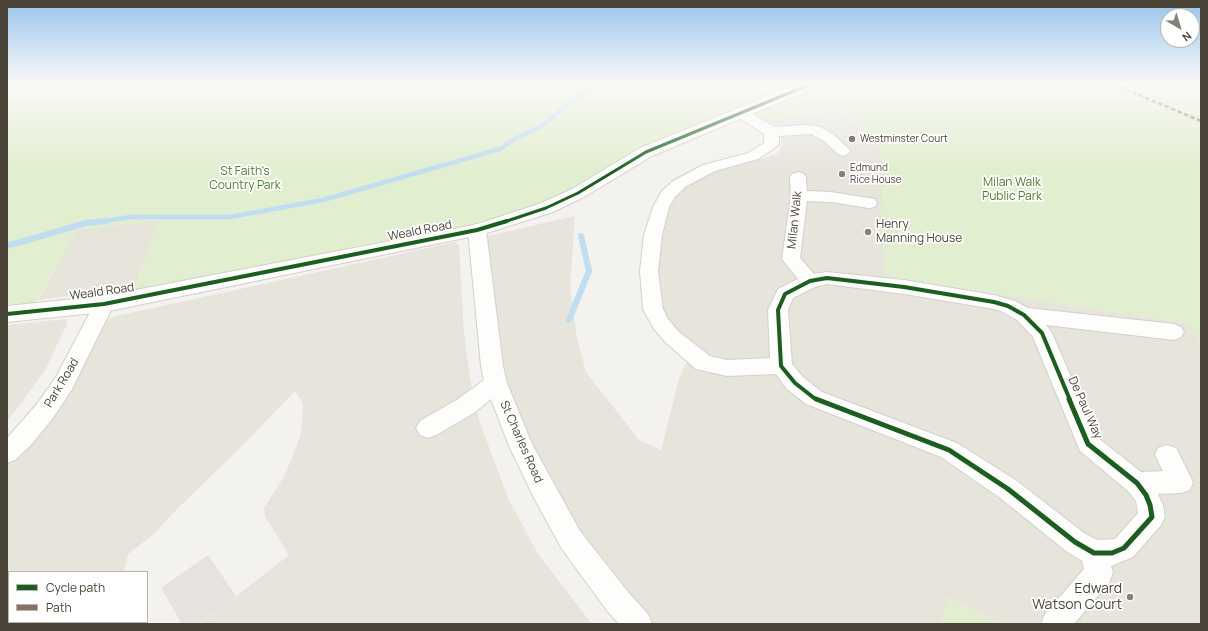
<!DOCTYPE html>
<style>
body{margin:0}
#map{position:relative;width:1208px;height:631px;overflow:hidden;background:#f4f2ee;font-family:Manrope,sans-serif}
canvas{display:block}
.frame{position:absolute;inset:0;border:8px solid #4b4439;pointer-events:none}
.legend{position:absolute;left:8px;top:571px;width:140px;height:52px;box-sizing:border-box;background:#fff;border:1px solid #b7b4b0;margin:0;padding:5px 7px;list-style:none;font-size:12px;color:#4b4439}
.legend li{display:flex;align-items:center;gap:8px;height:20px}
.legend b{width:20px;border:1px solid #b7b4b0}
.north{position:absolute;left:1160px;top:8px;width:40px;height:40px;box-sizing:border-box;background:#fff;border:1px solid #b7b4b0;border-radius:50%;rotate:142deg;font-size:11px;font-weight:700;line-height:16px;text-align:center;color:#4b4439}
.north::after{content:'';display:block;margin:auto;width:14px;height:18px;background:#868178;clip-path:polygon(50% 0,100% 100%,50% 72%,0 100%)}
</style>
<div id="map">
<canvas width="1208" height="631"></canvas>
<div class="frame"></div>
<ul class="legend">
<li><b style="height:5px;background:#1b5e20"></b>Cycle path</li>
<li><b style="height:5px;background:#8d6e63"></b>Path</li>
</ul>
<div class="north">N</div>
</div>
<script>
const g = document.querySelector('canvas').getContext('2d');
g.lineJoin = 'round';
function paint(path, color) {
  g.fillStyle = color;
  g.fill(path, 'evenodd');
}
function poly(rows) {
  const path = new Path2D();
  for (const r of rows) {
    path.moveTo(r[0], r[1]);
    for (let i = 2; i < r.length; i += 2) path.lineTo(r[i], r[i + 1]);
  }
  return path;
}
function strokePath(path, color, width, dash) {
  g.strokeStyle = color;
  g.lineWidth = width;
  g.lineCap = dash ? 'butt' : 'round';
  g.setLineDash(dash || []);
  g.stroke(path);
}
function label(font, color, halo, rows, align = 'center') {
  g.font = font + ' Manrope,sans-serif';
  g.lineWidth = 3.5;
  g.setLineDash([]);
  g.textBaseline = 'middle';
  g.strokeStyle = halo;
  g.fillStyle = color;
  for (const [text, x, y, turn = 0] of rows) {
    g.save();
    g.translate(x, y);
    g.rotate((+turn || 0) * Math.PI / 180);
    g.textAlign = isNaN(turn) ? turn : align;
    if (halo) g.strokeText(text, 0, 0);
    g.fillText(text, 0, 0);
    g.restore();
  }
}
const residential = poly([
 [842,110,881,150,884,164,884,276,1190,324,1201,346,1201,624,1002,624,948,597,941,624,650,624,549,503,499,369,484,237,575,216,570,288,577,338,586,372,639,440,661,450,679,378,693,350,683,344,656,300,658,255,666,211,672,199,682,189,696,179,715,172,777,154,782,144,781,138,774,128,767,124,789,117],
 [159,221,135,287,38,300,77,229],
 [455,242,459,245,464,333,470,378,480,423,508,498,538,554,592,624,200,624,289,555,265,516,264,508,285,475,301,434,303,404,295,391,243,445,173,513,154,534,128,554,124,572,9,572,9,622,127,622,127,624,7,624,7,460,106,321,112,317],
 [66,319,67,324,45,370,20,405,7,421,7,325]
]);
const green = poly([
 [7,84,1201,84,1201,347,1190,324,884,276,881,209,884,164,881,150,842,110,789,117,762,126,740,112,646,152,578,193,477,230,131,299,159,221,77,229,31,311,7,314],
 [948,597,1002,624,941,624]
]);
const parking = poly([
 [208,555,236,596,199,624,182,624,161,588]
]);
const streamFar1 = poly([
 [97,222,131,217,230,217,323,200,500,149,513,140,540,127,594,84]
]);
const stream = poly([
 [7,246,86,223,105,221],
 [569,320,589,271,581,236]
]);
const minor = poly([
 [740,108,745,109,774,127,805,125,820,127,834,135,851,151,848,154,843,156,838,154,824,141,811,134,779,136,779,144,776,147,758,159,715,171,685,187,675,197,669,207,662,235,658,271,663,309,668,319,679,332,710,356,727,360,770,358,768,310,778,289,798,279,782,259,791,196,790,177,792,174,798,172,804,174,806,177,807,191,831,192,869,198,875,199,877,203,875,207,869,208,831,202,807,201,800,258,814,274,827,272,904,280,994,295,1015,301,1028,308,1174,324,1181,327,1184,332,1181,337,1174,340,1046,325,1052,333,1097,437,1141,472,1163,471,1155,455,1158,448,1167,445,1176,448,1193,482,1190,490,1181,493,1158,494,1163,505,1165,517,1161,525,1133,557,1111,566,1113,573,1109,583,1074,624,1041,624,1045,614,1084,569,1082,561,1066,551,999,497,941,457,806,404,787,389,776,374,727,376,696,369,665,342,654,329,643,309,640,271,644,235,653,207,662,191,673,181,703,165,748,153,764,143,764,134,735,115,733,112,735,109,740,108],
 [827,284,904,294,994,309,1001,311,1017,320,1033,337,1080,451,1128,491,1136,501,1138,513,1115,539,1097,540,1084,533,1017,481,957,443,822,392,803,377,792,364,788,310,793,298,815,287,827,284],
 [477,224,483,226,486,230,503,366,507,383,532,444,580,531,628,592,648,614,652,624,619,624,608,612,562,549,534,498,509,446,491,399,474,413,436,435,428,438,420,435,416,428,420,421,458,399,484,380,481,366,468,230,471,226,477,224],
 [104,297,111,299,114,304,72,389,53,418,31,445,15,460,7,463,7,438,37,404,56,377,97,299,104,297]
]);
const tertiary = poly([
 [798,84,818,84,816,87,652,156,584,197,553,212,484,234,104,312,7,322,7,306,104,296,474,225,539,204,572,189,640,148,798,84]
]);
const quiet = poly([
 [1113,84,1201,121]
]);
const cyclewayFar2 = poly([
 [504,222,546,208,578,193,646,152,811,84]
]);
const cyclewayFar1 = poly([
 [7,314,104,304,477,230,507,221],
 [819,400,814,398,795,383,781,366,778,310,785,294,810,281,827,278,904,287,994,302,1008,306,1024,315,1042,333,1070,400]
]);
const cycleway = poly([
 [816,399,949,450,1008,489,1075,542,1094,553,1112,553,1124,548,1152,517,1150,505,1146,495,1137,483,1088,444,1069,399]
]);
const markers = [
 [852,139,4,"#868178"],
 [842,174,4,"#868178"],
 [868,232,4,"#868178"],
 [1130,597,4,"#868178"]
];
const farPoinames = [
 ["Westminster Court",860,139],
 ["Edmund",850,168],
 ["Rice House",850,180]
];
const parkNames = [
 ["St Faith's",245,172],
 ["Country Park",245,186],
 ["Milan Walk",1012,183],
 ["Public Park",1012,197]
];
const streetNames = [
 ["Milan Walk",795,220,-84],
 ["Weald Road",420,231,-11],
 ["Weald Road",102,292,-8],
 ["Park Road",62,383,-59],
 ["De Paul Way",1085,408,66],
 ["St Charles Road",521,442,66]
];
const poiNames = [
 ["Henry",876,225],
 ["Manning House",876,239]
];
const nearPoinames = [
 ["Edward",1122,589],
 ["Watson Court",1122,605]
];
paint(residential, '#e7e4dc');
paint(green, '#e1eecf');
paint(parking, '#e6e3df');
strokePath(streamFar1, '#c0ddf1', 4.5);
strokePath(stream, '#c0ddf1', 6);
strokePath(minor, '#d2d0cb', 2);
strokePath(tertiary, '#d2d0cb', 2);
paint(minor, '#fdfdfc');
paint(tertiary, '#fdfdfc');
strokePath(quiet, '#8d6e63', 2.5, [4.5, 2.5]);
strokePath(cyclewayFar2, '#1b5e20', 3);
strokePath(cyclewayFar1, '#1b5e20', 4);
strokePath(cycleway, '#1b5e20', 5);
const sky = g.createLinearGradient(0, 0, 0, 172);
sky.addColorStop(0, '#98c4ec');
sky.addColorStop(0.49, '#faf9f7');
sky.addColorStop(1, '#faf9f700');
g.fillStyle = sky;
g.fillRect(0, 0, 1208, 172);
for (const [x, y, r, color] of markers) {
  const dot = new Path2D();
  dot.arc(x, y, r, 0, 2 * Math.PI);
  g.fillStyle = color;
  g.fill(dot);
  strokePath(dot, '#fff', 1.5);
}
label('10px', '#4b4439', '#fff', farPoinames, 'left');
label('12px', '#4a7f2a', '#fff', parkNames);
label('12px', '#4b4439', '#fff', streetNames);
label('12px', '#4b4439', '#fff', poiNames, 'left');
label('14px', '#4b4439', '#fff', nearPoinames, 'right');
</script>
